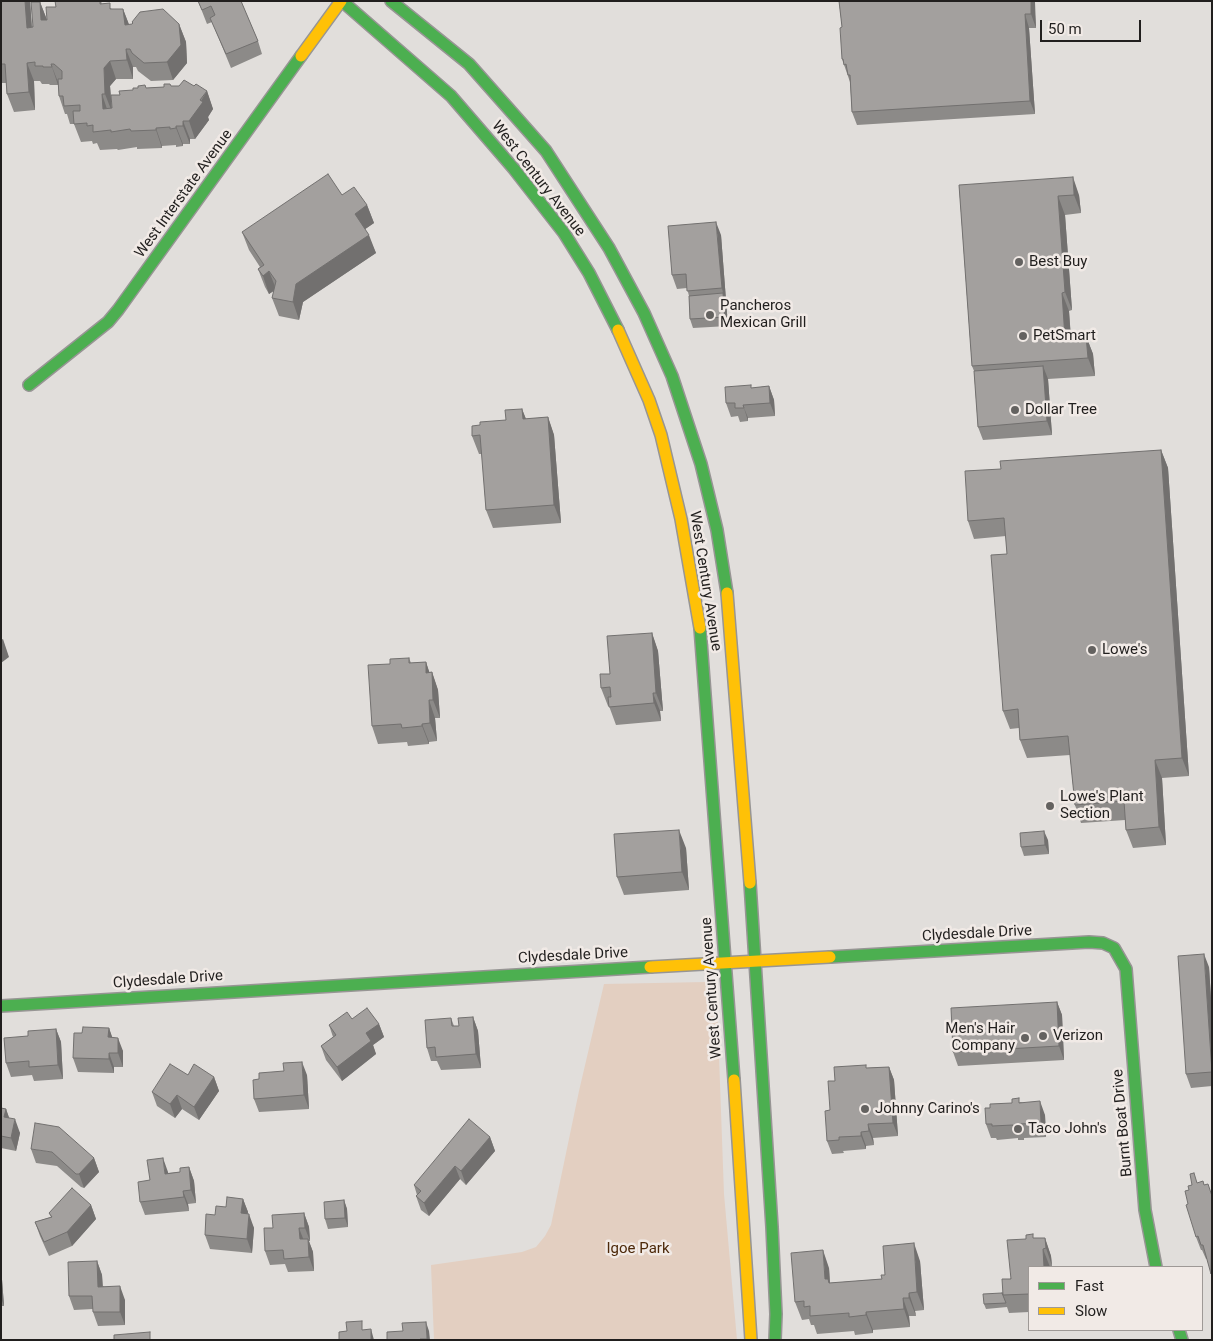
<!DOCTYPE html>
<style>
body{margin:0}
#map{position:relative;width:1213px;height:1341px;overflow:hidden;background:#e1dedb;font-family:Roboto,sans-serif}
canvas{display:block}
.frame{position:absolute;inset:0;border:2px solid #211f1e;pointer-events:none}
.legend{position:absolute;left:1028px;top:1266px;width:175px;height:65px;box-sizing:border-box;background:#f1eae6;border:1px solid #9e9996;margin:0;padding:6px 9px;list-style:none;font-size:15px;color:#211f1e}
.legend li{display:flex;align-items:center;gap:10px;height:25px}
.legend b{width:25px;border:1px solid #9e9996}
.scale{position:absolute;left:1040px;top:20px;width:101px;height:22px;box-sizing:border-box;border:2px solid #211f1e;border-top:0;padding-left:6px;font-size:15px;line-height:18px;white-space:nowrap;color:#211f1e;-webkit-text-stroke:4px #f1eae6;paint-order:stroke}
</style>
<div id="map">
<canvas width="1213" height="1341"></canvas>
<div class="frame"></div>
<ul class="legend">
<li><b style="height:6px;background:#4caf50"></b>Fast</li>
<li><b style="height:6px;background:#ffc107"></b>Slow</li>
</ul>
<div class="scale">50 m</div>
</div>
<script>
const g = document.querySelector('canvas').getContext('2d');
g.lineJoin = 'round';
function paint(path, color) {
  g.fillStyle = color;
  g.fill(path, 'evenodd');
}
function poly(rows) {
  const path = new Path2D();
  for (const r of rows) {
    path.moveTo(r[0], r[1]);
    for (let i = 2; i < r.length; i += 2) path.lineTo(r[i], r[i + 1]);
  }
  return path;
}
function strokePath(path, color, width, dash) {
  g.strokeStyle = color;
  g.lineWidth = width;
  g.lineCap = dash ? 'butt' : 'round';
  g.setLineDash(dash || []);
  g.stroke(path);
}
function label(font, color, halo, rows, align = 'center') {
  g.font = font + ' Roboto,sans-serif';
  g.lineWidth = 5;
  g.setLineDash([]);
  g.textBaseline = 'middle';
  g.strokeStyle = halo;
  g.fillStyle = color;
  for (const [text, x, y, turn = 0] of rows) {
    g.save();
    g.translate(x, y);
    g.rotate((+turn || 0) * Math.PI / 180);
    g.textAlign = isNaN(turn) ? turn : align;
    if (halo) g.strokeText(text, 0, 0);
    g.fillText(text, 0, 0);
    g.restore();
  }
}
const green = poly([
 [706,982,717,1001,724,1194,737,1340,434,1340,431,1265,522,1252,536,1247,545,1236,551,1225,579,1091,604,984]
]);
const fast = poly([
 [342,1,451,96,514,169,564,233,589,273,618,330],
 [391,1,469,64,546,151,609,248,644,313,672,376,701,464,717,530,727,593],
 [29,385,108,322,118,310,301,56],
 [700,628,734,1080],
 [750,883,772,1227,776,1314,775,1340],
 [830,957,1089,942,1103,943,1114,948,1126,969,1145,1210,1156,1267],
 [1,1006,650,967],
 [1179,1330,1182,1340]
]);
const slow = poly([
 [301,56,341,1],
 [618,330,649,400,661,435,681,519,700,628],
 [727,593,750,883],
 [650,967,830,957],
 [734,1080,751,1340]
]);
const wall = poly([
 [1,1,30,1,32,27,40,2,47,20,56,7,55,1,101,1,102,4,112,9,123,9,129,25,132,24,132,22,179,24,186,42,187,63,173,80,151,81,138,71,136,67,133,67,133,79,116,79,110,86,112,108,120,95,133,90,146,88,164,87,171,86,194,86,207,91,213,109,208,117,209,120,195,139,190,139,190,144,183,144,183,146,176,147,176,145,162,146,162,148,137,149,137,147,118,150,117,149,100,150,97,143,93,144,92,141,81,142,74,124,70,124,67,114,65,114,59,96,58,85,50,85,49,84,42,84,40,81,34,81,35,110,14,112,7,94,6,83,1,83],
 [198,1,241,1,258,41,262,54,231,68,212,22,207,24],
 [839,1,1034,1,1036,28,1029,28,1035,114,857,125,852,112,850,82,842,59,842,27],
 [959,185,1079,195,1081,213,1065,215,1072,310,1069,311,1071,337,1086,336,1093,354,1095,376,1048,379,1052,435,983,440,978,427,974,371,972,366],
 [342,195,367,205,374,223,365,229,376,253,303,302,299,320,279,316,272,298,274,291,269,294,265,287,258,269,260,267,249,250,242,232],
 [721,235,728,326,693,328,690,319,689,296,687,288,677,289,672,275],
 [769,386,774,400,775,416,748,418,748,421,740,422,738,416,731,417,726,403,752,388],
 [522,409,526,419,548,417,554,435,561,523,493,528,486,510,482,454,479,454,472,436,480,425,506,420],
 [1161,450,1168,468,1189,776,1162,778,1166,845,1133,848,1126,830,1125,820,1081,823,1075,805,1070,755,1027,758,1020,740,1019,728,1010,729,1003,711,1007,554,1006,536,974,539,968,521,1001,469],
 [652,633,658,651,663,711,660,711,661,721,616,725,609,706,608,706,601,688,610,674],
 [409,658,411,663,426,662,429,672,432,672,438,690,440,718,435,718,437,741,429,742,429,744,408,746,407,742,378,744,372,726,390,664],
 [1048,840,1049,854,1024,856,1021,847],
 [686,848,689,890,624,895,617,877],
 [1209,967,1212,1014,1212,1086,1191,1088,1186,1074],
 [1057,1002,1062,1015,1064,1060,958,1066,953,1052],
 [473,1017,478,1031,481,1068,441,1070,437,1061,431,1061,427,1048,451,1018,454,1026,459,1026],
 [379,1024,384,1037,373,1045,376,1054,342,1081,326,1060,321,1046,333,1037,329,1025],
 [109,1028,112,1038,123,1051,123,1067,114,1067,114,1073,78,1072,73,1058,82,1033],
 [56,1029,61,1042,63,1079,34,1081,32,1075,11,1077,6,1063,28,1036],
 [889,1067,894,1080,898,1136,873,1138,874,1145,866,1146,866,1149,843,1151,844,1153,832,1154,827,1141,830,1110,835,1081,867,1068],
 [284,1071,307,1075,309,1109,259,1112,254,1099,259,1079],
 [188,1075,214,1077,219,1091,199,1120,182,1109,175,1118,157,1106,152,1092],
 [1021,1102,1045,1115,1046,1137,1024,1138,1024,1140,1018,1140,1018,1138,997,1140,996,1138,991,1138,986,1124,990,1108],
 [1,1108,6,1109,9,1118,20,1133,16,1151,1,1148],
 [490,1137,495,1151,466,1185,460,1179,429,1216,421,1210,416,1196,417,1195,414,1185],
 [31,1149,94,1158,99,1172,84,1188,81,1187,57,1166,36,1163],
 [189,1167,194,1181,196,1203,188,1204,189,1211,145,1215,140,1202,150,1180,168,1172,168,1173,180,1172],
 [1198,1183,1204,1185,1212,1194,1212,1275,1207,1259,1206,1259,1202,1250,1201,1250,1196,1237,1188,1204,1189,1190],
 [243,1199,248,1212,247,1214,254,1228,252,1253,210,1249,205,1235,215,1215,226,1207],
 [344,1200,347,1209,348,1227,328,1229,325,1219],
 [91,1205,96,1219,72,1246,49,1256,40,1236,35,1222,51,1217,49,1213],
 [304,1213,309,1227,310,1241,309,1241,313,1252,314,1271,288,1272,285,1264,270,1265,265,1251,273,1228],
 [1034,1238,1045,1238,1051,1256,1052,1266,1050,1267,1029,1267,1029,1312,1009,1313,1007,1307,986,1309,984,1304,1002,1293],
 [97,1261,102,1275,103,1286,125,1300,125,1325,98,1326,93,1312,93,1309,74,1310,69,1296],
 [920,1261,924,1310,915,1311,916,1316,909,1316,910,1327,873,1330,873,1333,855,1335,854,1331,817,1334,814,1325,811,1325,809,1319,802,1320,795,1302,829,1268,830,1283,882,1279,885,1275],
 [1,1266,4,1306,1,1306]
]);
const shadedWall = poly([
 [25,1,30,1,33,46,27,28],
 [1031,1,1034,1,1035,2,1036,28,1031,14],
 [40,2,47,20,41,20],
 [123,9,130,27,125,25],
 [1025,14,1029,28,1035,114,1030,101],
 [179,24,186,42,187,63,173,80,167,62],
 [126,49,133,67,133,79,127,60],
 [110,61,116,79,110,86,112,112,105,94,104,68],
 [27,63,34,81,35,110,29,92],
 [51,64,58,82,58,85],
 [207,91,213,109,208,117,209,120,195,139,189,121],
 [102,94,108,112,103,109],
 [183,121,190,139,190,144,183,126],
 [176,126,183,144,183,146,176,128],
 [156,128,162,146,162,148,156,130],
 [1073,177,1079,195,1081,213,1074,195],
 [1058,196,1065,215,1072,310,1065,292],
 [367,205,374,223,361,232,355,214],
 [716,222,721,235,728,326,725,317,723,293,722,288],
 [369,235,376,253,303,302,299,320,293,302,296,284],
 [269,271,276,289,269,294,263,276],
 [1062,293,1069,311,1072,356,1065,338],
 [1086,336,1093,354,1095,376,1088,358],
 [1043,366,1048,379,1052,435,1047,421],
 [769,386,774,400,775,416,770,403],
 [743,405,748,418,748,421,744,408],
 [522,409,529,427,523,419],
 [548,417,554,435,561,523,554,505],
 [1161,450,1168,468,1189,776,1182,758],
 [652,633,658,651,663,711,656,693],
 [3,639,9,657,1,663,1,640],
 [426,662,432,680,432,672,438,690,440,718,433,700,426,673],
 [653,693,660,711,661,721,654,703],
 [429,700,435,718,437,741,430,723],
 [422,724,429,742,429,744,422,726],
 [1155,760,1162,778,1166,845,1159,827],
 [679,830,686,848,689,890,682,872],
 [1044,831,1048,840,1049,854,1045,845],
 [1204,954,1209,967,1212,1014,1212,1071],
 [1057,1002,1062,1015,1064,1060,1059,1046],
 [473,1017,478,1031,481,1068,476,1054],
 [379,1024,384,1037,373,1045,376,1054,342,1081,337,1067,366,1033],
 [109,1028,114,1042,108,1037],
 [56,1029,61,1042,63,1079,58,1065],
 [118,1038,123,1051,123,1067,118,1053],
 [109,1053,114,1067,114,1073,109,1059],
 [302,1062,307,1075,309,1109,304,1095],
 [889,1067,894,1080,898,1136,893,1123],
 [214,1077,219,1091,199,1120,194,1107],
 [177,1095,182,1109,175,1118,170,1104],
 [1040,1101,1045,1115,1046,1137,1041,1123],
 [6,1109,11,1123,4,1117],
 [15,1119,20,1133,16,1151,11,1138],
 [868,1124,873,1138,874,1145,869,1131],
 [861,1132,866,1146,866,1149,861,1136],
 [490,1137,495,1151,466,1185,461,1171],
 [94,1158,99,1172,84,1188,79,1174],
 [163,1158,168,1172,170,1187,165,1174],
 [455,1166,460,1179,429,1216,424,1203],
 [189,1167,194,1181,196,1203,191,1190],
 [183,1191,188,1204,189,1211,184,1197],
 [243,1199,248,1212,246,1227,241,1213],
 [344,1200,347,1209,348,1227,345,1218],
 [91,1205,96,1219,72,1246,67,1232],
 [304,1213,309,1227,310,1241,305,1228],
 [249,1214,254,1228,252,1253,247,1239],
 [299,1228,304,1241,300,1239],
 [1045,1238,1051,1256,1052,1266,1046,1248],
 [308,1239,313,1252,314,1271,309,1257],
 [914,1243,920,1261,924,1310,917,1292],
 [1043,1249,1050,1267,1044,1267],
 [823,1250,829,1268,830,1285,825,1279],
 [97,1261,102,1275,103,1300,98,1287],
 [1,1266,4,1306,1,1298],
 [120,1286,125,1300,125,1325,120,1312],
 [909,1293,915,1311,916,1316,909,1298],
 [903,1298,909,1316,910,1327,904,1309],
 [866,1312,873,1330,873,1333,866,1315],
 [426,1322,429,1331,430,1340,427,1340,427,1339],
 [371,1329,374,1340,371,1340]
]);
const building = poly([
 [1,1,25,1,27,28,33,27,31,2,40,2,41,20,47,20,46,7,56,7,55,1,100,1,100,4,110,3,110,9,123,9,125,25,132,24,133,23,132,22,140,12,163,9,179,24,181,45,167,62,144,63,132,53,130,49,126,49,127,60,110,61,104,68,105,94,102,94,103,109,112,108,111,95,120,95,119,91,133,90,133,88,138,88,138,86,145,85,146,88,164,87,164,84,170,84,171,86,179,86,184,80,194,86,196,84,207,91,200,100,203,102,189,121,183,121,183,126,176,126,176,128,170,129,170,127,156,128,156,130,131,131,130,129,111,132,111,130,93,132,93,125,87,126,87,123,74,124,73,111,80,111,80,105,64,106,63,96,59,96,58,79,62,79,62,71,54,64,51,64,52,67,43,67,43,66,35,66,35,62,27,63,29,92,7,94,5,64,1,64,1,1],
 [198,1,241,1,258,41,226,54,210,18,215,15,211,6,202,10,198,1],
 [839,1,1031,1,1031,14,1025,14,1030,101,852,112,850,75,848,75,846,64,844,65,843,59,842,59,840,28,842,27,839,1],
 [328,174,342,195,354,187,367,205,355,214,369,235,296,284,293,302,272,298,276,281,269,271,263,276,258,269,264,265,242,232,328,174],
 [1073,177,1074,195,1058,196,1065,292,1062,293,1065,338,1086,336,1088,358,972,366,959,185,1073,177],
 [716,222,722,288,687,291,686,274,672,275,668,226,716,222],
 [723,293,725,317,690,319,689,296,723,293],
 [1043,366,1047,421,978,427,974,371,1043,366],
 [751,385,751,388,769,386,770,403,743,405,744,408,735,408,735,403,726,403,725,387,751,385],
 [522,409,523,419,548,417,554,505,486,510,480,435,472,436,472,426,480,425,480,422,506,420,505,410,522,409],
 [1161,450,1182,758,1155,760,1159,827,1126,830,1124,801,1075,805,1068,736,1020,740,1018,709,1003,711,991,555,1007,554,1004,518,968,521,965,471,1001,469,1000,461,1161,450],
 [652,633,656,693,653,693,654,703,609,707,608,697,611,697,610,687,601,688,600,674,610,674,607,636,652,633],
 [409,658,409,663,426,662,426,673,432,672,433,700,429,700,430,723,422,724,422,726,402,728,401,724,372,726,368,665,390,664,390,659,409,658],
 [679,830,682,872,617,877,614,834,679,830],
 [1044,831,1045,845,1021,847,1020,833,1044,831],
 [1204,954,1212,1072,1186,1074,1178,956,1204,954],
 [1057,1002,1059,1046,953,1052,951,1008,1057,1002],
 [367,1008,379,1024,366,1033,371,1041,337,1067,321,1046,336,1035,329,1025,347,1012,352,1019,367,1008],
 [473,1017,476,1054,436,1057,435,1047,427,1048,425,1020,451,1018,452,1026,459,1026,458,1018,473,1017],
 [83,1027,109,1028,108,1037,118,1038,118,1053,109,1053,109,1059,73,1058,74,1033,82,1033,83,1027],
 [56,1029,58,1065,29,1067,29,1061,6,1063,4,1038,28,1036,28,1031,56,1029],
 [302,1062,304,1095,254,1099,253,1080,259,1079,259,1073,284,1071,283,1063,302,1062],
 [170,1064,188,1075,194,1064,214,1077,194,1107,177,1095,170,1104,152,1092,170,1064],
 [866,1065,866,1068,889,1067,893,1123,868,1124,869,1131,861,1132,861,1136,839,1137,839,1140,827,1141,825,1111,830,1110,828,1081,835,1081,834,1067,866,1065],
 [1019,1098,1019,1103,1040,1101,1041,1123,1019,1124,1019,1126,1013,1126,1013,1125,992,1126,992,1124,986,1124,985,1108,990,1108,990,1104,1012,1103,1012,1099,1019,1098],
 [1,1108,6,1109,4,1117,15,1119,11,1138,1,1136,1,1108],
 [469,1119,490,1137,461,1171,455,1166,424,1203,416,1196,421,1191,414,1185,469,1119],
 [35,1123,59,1127,94,1158,79,1174,76,1174,52,1152,31,1149,35,1123],
 [163,1158,165,1174,180,1172,180,1168,189,1167,191,1190,183,1191,184,1197,140,1202,138,1182,150,1180,147,1160,163,1158],
 [1194,1173,1197,1183,1203,1181,1204,1185,1208,1184,1212,1196,1211,1274,1203,1245,1201,1245,1198,1236,1196,1237,1186,1205,1188,1204,1185,1191,1189,1190,1188,1186,1192,1185,1190,1174,1194,1173],
 [72,1188,91,1205,67,1232,44,1242,35,1222,52,1217,49,1213,72,1188],
 [227,1197,243,1199,241,1213,249,1214,247,1239,205,1235,206,1214,215,1215,216,1206,226,1207,227,1197],
 [344,1200,345,1218,325,1219,324,1202,344,1200],
 [304,1213,305,1228,299,1228,300,1239,308,1239,309,1257,284,1259,283,1250,265,1251,264,1228,273,1228,272,1215,304,1213],
 [1033,1234,1033,1238,1045,1238,1046,1248,1043,1249,1044,1267,1029,1267,1029,1294,1003,1295,1002,1279,1011,1279,1007,1240,1026,1239,1026,1235,1033,1234],
 [914,1243,917,1292,909,1293,909,1298,903,1298,904,1309,866,1312,866,1315,849,1317,849,1313,810,1316,810,1306,804,1307,804,1301,795,1302,791,1253,823,1250,825,1279,828,1279,829,1283,882,1279,881,1275,885,1275,883,1246,914,1243],
 [97,1261,98,1287,120,1286,120,1312,93,1312,92,1296,69,1296,68,1262,97,1261],
 [1002,1293,1006,1303,984,1304,983,1294,1002,1293],
 [362,1321,362,1330,371,1329,371,1340,339,1340,339,1332,347,1331,346,1322,362,1321],
 [426,1322,427,1339,420,1339,420,1340,387,1340,387,1332,403,1331,402,1323,426,1322],
 [150,1332,150,1340,114,1340,114,1335,150,1332]
]);
const markers = [
 [1019,262,5,"#646260"],
 [710,315,5,"#646260"],
 [1023,336,5,"#646260"],
 [1015,410,5,"#646260"],
 [1092,650,5,"#646260"],
 [1050,806,5,"#646260"],
 [1043,1036,5,"#646260"],
 [1025,1038,5,"#646260"],
 [865,1109,5,"#646260"],
 [1018,1129,5,"#646260"]
];
const streetNames = [
 ["West Century Avenue",538,179,52],
 ["West Interstate Avenue",184,194,-54],
 ["West Century Avenue",705,581,81],
 ["Clydesdale Drive",977,934,-3],
 ["Clydesdale Drive",573,956,-3],
 ["Clydesdale Drive",168,980,-4],
 ["West Century Avenue",712,988,-94],
 ["Burnt Boat Drive",1123,1123,-95]
];
const poiNames = [
 ["Best Buy",1029,262],
 ["Pancheros",720,306],
 ["Mexican Grill",720,323],
 ["PetSmart",1033,336],
 ["Dollar Tree",1025,410],
 ["Lowe's",1102,650],
 ["Lowe's Plant",1060,797],
 ["Section",1060,814],
 ["Men's Hair",1015,1029,"right"],
 ["Company",1015,1046,"right"],
 ["Verizon",1053,1036],
 ["Johnny Carino's",875,1109],
 ["Taco John's",1028,1129]
];
const parkNames = [
 ["Igoe Park",638,1249]
];
paint(green, '#e3cfc1');
strokePath(fast, '#979594', 14);
strokePath(slow, '#979594', 14);
strokePath(fast, '#4caf50', 11);
strokePath(slow, '#ffc107', 11);
paint(wall, '#8c8a88');
paint(shadedWall, '#72706f');
paint(building, '#a3a09e');
strokePath(building, '#72706f', 1);
for (const [x, y, r, color] of markers) {
  const dot = new Path2D();
  dot.arc(x, y, r, 0, 2 * Math.PI);
  g.fillStyle = color;
  g.fill(dot);
  strokePath(dot, '#f1eae6', 2);
}
label('15px', '#211f1e', '#f1eae6', streetNames);
label('15px', '#211f1e', '#f1eae6', poiNames, 'left');
label('15px', '#4d290a', '#f1eae6', parkNames);
</script>
